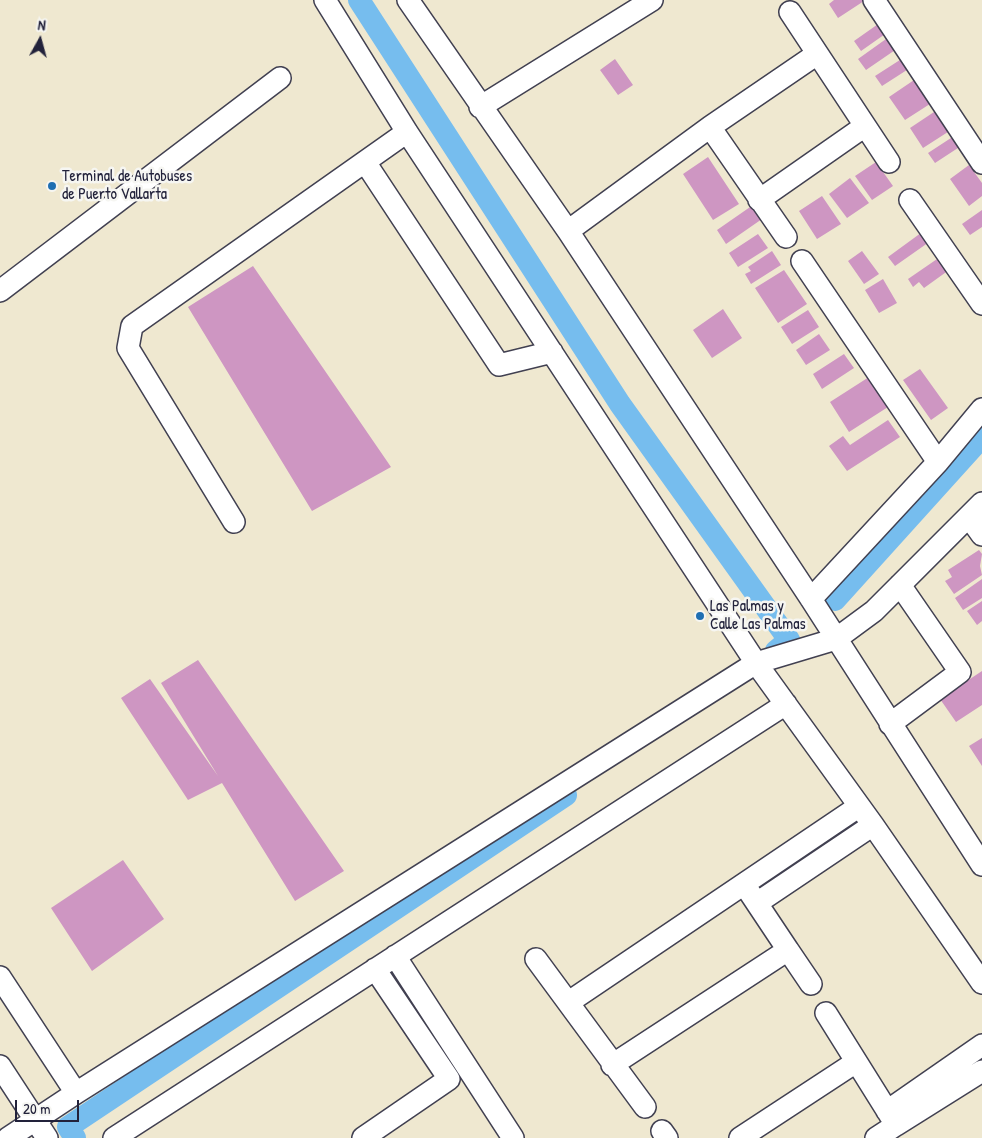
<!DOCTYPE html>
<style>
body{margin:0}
#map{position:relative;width:982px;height:1138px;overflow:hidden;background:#efe8d0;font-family:"Patrick Hand",sans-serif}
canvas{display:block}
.north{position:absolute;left:15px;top:15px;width:50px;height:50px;-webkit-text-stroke:4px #f6f6f2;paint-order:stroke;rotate:7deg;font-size:14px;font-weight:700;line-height:20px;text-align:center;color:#22223b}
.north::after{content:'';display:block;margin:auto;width:18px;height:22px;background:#22223b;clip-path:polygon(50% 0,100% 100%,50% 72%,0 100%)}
.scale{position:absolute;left:15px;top:1100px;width:64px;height:22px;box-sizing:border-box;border:2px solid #22223b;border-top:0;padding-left:6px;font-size:15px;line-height:18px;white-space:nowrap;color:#22223b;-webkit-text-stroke:4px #f6f6f2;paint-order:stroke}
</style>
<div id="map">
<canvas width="982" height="1138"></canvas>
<div class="north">N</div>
<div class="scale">20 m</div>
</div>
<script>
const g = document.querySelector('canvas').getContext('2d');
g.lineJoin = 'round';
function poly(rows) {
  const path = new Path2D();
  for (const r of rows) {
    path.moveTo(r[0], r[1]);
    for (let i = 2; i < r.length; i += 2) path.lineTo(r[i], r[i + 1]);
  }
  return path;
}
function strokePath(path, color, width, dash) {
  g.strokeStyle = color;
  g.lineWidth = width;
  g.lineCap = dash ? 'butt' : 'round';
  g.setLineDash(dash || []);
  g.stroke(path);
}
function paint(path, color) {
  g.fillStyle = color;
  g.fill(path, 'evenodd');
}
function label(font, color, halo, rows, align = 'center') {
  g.font = font + ' "Patrick Hand",sans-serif';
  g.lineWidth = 5;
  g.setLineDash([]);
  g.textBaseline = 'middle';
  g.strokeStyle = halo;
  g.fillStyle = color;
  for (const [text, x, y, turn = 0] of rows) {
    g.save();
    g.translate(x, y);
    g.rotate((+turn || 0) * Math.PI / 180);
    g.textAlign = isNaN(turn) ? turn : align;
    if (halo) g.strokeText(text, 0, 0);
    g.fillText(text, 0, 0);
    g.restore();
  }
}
const canal = poly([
 [359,0,620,404,789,640,776,651],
 [835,600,982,437],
 [75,1138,68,1127,566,795]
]);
const building = poly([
 [834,0,863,0,864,1,838,18,829,4],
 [881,22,888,32,861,51,854,41],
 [893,34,901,46,866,70,858,59],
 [903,58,910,68,882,86,875,76],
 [615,59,633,85,618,95,600,70],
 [917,78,933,102,905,120,889,97],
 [937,110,951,130,923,148,910,128],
 [954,136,961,146,935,163,928,153],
 [708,157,739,204,713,220,683,174],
 [876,162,893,186,872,200,855,176],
 [969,165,982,183,982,196,969,206,950,179],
 [850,178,869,203,847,218,829,194],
 [822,196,841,224,817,239,799,211],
 [753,205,762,219,726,244,717,230],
 [982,210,982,227,970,235,962,224],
 [925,230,932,240,895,266,888,257],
 [758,234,768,248,738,267,729,253],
 [772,251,781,265,751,284,745,274,751,271,748,267],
 [862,251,879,274,864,284,848,261],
 [940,257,949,270,924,288,919,282,913,287,908,279],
 [253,266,391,467,312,511,188,307],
 [784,270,807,304,778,323,755,288],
 [883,279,897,303,879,313,865,290],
 [723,309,742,338,712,358,693,330],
 [808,310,819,327,792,344,781,327],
 [819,334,830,350,806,365,796,350],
 [844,354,854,368,822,389,813,374],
 [920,369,948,408,931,420,903,380],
 [869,377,888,407,849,432,830,402],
 [888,420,900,437,847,471,829,446,843,436,850,445],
 [979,550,982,554,980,566,982,575,954,594,945,581,952,577,948,570],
 [982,579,982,598,963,610,955,598],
 [982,601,982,621,977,625,967,611],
 [198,660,344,871,295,901,222,783,188,800,121,698,150,679,218,776,161,683],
 [982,671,982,705,956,722,940,699],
 [982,738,982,766,969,746],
 [123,860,164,919,92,971,51,908]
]);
const minor = poly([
 [325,0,407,132,756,663,873,825,982,983],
 [408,0,568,231,811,599,982,865],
 [874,0,982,163],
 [790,12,889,162],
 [480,107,652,0],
 [710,127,786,237],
 [365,162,499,365,552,352],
 [759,200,865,126],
 [910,200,982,304],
 [568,231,710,127,817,54],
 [802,261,938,462],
 [0,291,280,78],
 [969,517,982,535],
 [234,522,128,348,132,326,407,132],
 [811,599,938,462,982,409],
 [890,724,960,672,900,585],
 [757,903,873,825],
 [788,950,811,984],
 [395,956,513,1138],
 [536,959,645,1107],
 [0,977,76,1093],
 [569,1002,858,807],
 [826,1013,896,1125,876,1138],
 [612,1065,788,950,744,884],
 [0,1066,47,1138],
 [887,1111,982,1045],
 [896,1125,982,1071],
 [662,1131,667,1138],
 [8,1138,76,1093,756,663,836,639,874,611,982,503],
 [114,1138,786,704],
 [363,1138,449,1079,375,969],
 [740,1138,856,1062]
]);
const markers = [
 [52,186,5,"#1f6fb2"],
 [700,616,5,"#1f6fb2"]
];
const poiNames = [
 ["Terminal de Autobuses",62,177],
 ["de Puerto Vallarta",62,195],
 ["Las Palmas y",710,607],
 ["Calle Las Palmas",710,625]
];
strokePath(canal, '#76bdee', 22);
paint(building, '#ce96c2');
strokePath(minor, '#414051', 24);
strokePath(minor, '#fff', 21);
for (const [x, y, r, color] of markers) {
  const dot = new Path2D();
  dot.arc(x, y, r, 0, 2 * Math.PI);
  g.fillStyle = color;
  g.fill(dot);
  strokePath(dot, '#f6f6f2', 2);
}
label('16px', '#22223b', '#f6f6f2', poiNames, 'left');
</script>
